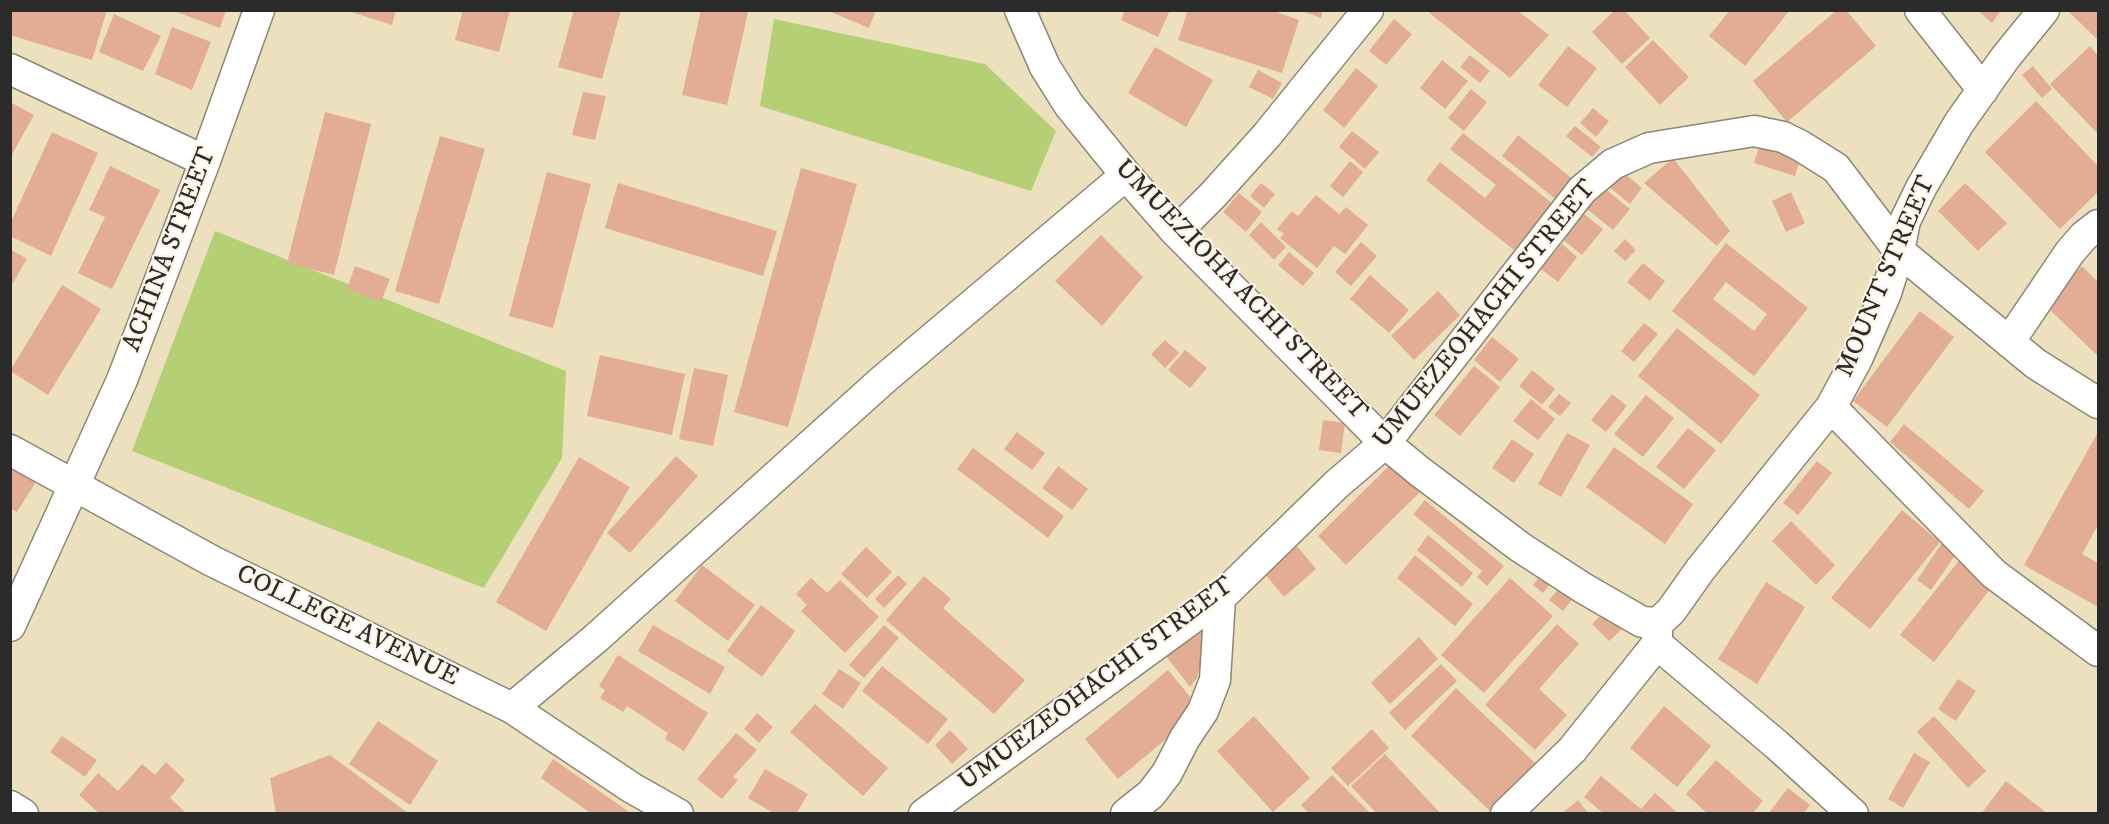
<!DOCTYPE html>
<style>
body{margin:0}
#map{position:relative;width:2109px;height:824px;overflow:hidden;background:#ede0be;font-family:"IM FELL DW Pica",serif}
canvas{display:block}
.frame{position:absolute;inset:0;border:12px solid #2b2b2b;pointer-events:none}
</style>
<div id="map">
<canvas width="2109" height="824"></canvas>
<div class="frame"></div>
</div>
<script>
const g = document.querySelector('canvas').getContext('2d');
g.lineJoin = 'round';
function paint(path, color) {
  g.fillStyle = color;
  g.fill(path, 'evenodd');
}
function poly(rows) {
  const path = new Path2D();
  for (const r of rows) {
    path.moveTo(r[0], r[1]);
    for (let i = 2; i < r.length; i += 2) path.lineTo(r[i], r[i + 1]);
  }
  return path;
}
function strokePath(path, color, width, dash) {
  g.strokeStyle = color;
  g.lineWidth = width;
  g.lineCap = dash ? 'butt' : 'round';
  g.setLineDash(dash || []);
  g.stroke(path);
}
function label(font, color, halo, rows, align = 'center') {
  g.font = font + ' "IM FELL DW Pica",serif';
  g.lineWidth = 4.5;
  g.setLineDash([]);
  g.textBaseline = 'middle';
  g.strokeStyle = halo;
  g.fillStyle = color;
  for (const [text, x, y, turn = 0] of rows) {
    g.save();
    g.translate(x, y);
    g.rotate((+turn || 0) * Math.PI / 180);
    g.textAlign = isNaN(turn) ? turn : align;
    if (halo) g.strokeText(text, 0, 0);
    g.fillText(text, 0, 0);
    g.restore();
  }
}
const green = poly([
 [774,19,985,64,1056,131,1031,191,760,106],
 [215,231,566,371,562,458,484,588,132,451]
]);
const building = poly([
 [10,10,107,10,92,60,10,35],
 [171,10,226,10,220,28],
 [345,10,396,10,392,25],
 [463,10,510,10,499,52,455,40],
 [574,10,621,10,602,79,558,67],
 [701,10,748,12,727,105,682,95],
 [826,10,876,10,869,28],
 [1125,10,1170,10,1158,37,1121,20],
 [1188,10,1271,10,1299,20,1282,73,1178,40],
 [1299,10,1323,10,1321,18],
 [1426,10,1517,10,1549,35,1510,78],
 [1615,10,1624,10,1650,38,1622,64,1592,32],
 [1730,10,1790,10,1745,66,1709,36],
 [1837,10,1846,10,1876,46,1787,122,1753,81],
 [1977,10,2001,10,1992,23],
 [2070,10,2098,10,2098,40,2069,12],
 [114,14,161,36,143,71,99,52],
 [1394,19,1412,34,1386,65,1369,51],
 [172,27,211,42,192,90,155,74],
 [1653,40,1689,77,1660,105,1625,67],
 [1568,46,1597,68,1567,107,1538,85],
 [2090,46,2098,56,2098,134,2050,84],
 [1155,47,1213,80,1186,127,1128,93],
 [1470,55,1490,71,1480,83,1460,67],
 [1442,60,1468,81,1445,109,1420,88],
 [2033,66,2052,89,2042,98,2022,75],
 [1356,68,1378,86,1344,128,1323,110],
 [1258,70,1282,83,1273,99,1249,87],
 [1471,89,1487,102,1464,131,1448,118],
 [583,92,606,96,595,140,572,135],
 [2036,101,2098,166,2098,192,2060,229,1985,152],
 [10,102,34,115,10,158],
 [1593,108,1609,121,1596,137,1580,123],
 [325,112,371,124,334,275,287,263],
 [1575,126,1601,147,1592,157,1566,136],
 [1352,131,1379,152,1365,169,1339,147],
 [52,132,98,153,51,256,10,236,10,224],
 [1463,133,1552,203,1514,250,1426,180,1440,162,1485,198,1496,185,1450,149],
 [1518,135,1574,180,1558,201,1502,156],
 [440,136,485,149,439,304,395,291],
 [1761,141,1802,154,1795,176,1754,163],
 [1673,158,1730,231,1717,246,1644,183],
 [1350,161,1363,172,1343,197,1330,186],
 [110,166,160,190,112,289,78,273,105,217,89,210],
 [801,168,857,184,788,427,734,412],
 [1620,170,1642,188,1630,204,1608,186],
 [547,172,591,184,553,328,509,316],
 [618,183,777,231,763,276,605,228],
 [1261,183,1275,194,1264,208,1250,196],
 [1965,183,2007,223,1978,251,1938,211],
 [1603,187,1630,209,1613,230,1586,208],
 [1791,192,1805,223,1786,232,1772,201],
 [1239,193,1262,212,1246,232,1223,212],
 [1316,195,1339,214,1346,207,1368,225,1345,254,1334,246,1317,268,1280,238,1284,234,1277,229,1292,211,1298,216],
 [1584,214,1603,229,1582,255,1563,240],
 [1261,222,1286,247,1274,260,1249,235],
 [1101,235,1143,277,1102,326,1055,281],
 [1625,239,1636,250,1625,261,1614,251],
 [1361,242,1377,256,1351,286,1335,272],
 [1726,243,1808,308,1754,376,1672,311],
 [1726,282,1767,314,1754,331,1713,299],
 [1562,244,1577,257,1558,282,1541,269],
 [10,249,27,259,10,288],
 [1289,252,1314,273,1303,286,1278,265],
 [1643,263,1665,281,1650,301,1627,282],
 [355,266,390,279,381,302,347,289],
 [2082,266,2098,282,2098,356,2045,305],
 [1370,275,1409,310,1389,333,1350,299],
 [62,285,101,309,48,395,10,371],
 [1438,291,1460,315,1414,360,1391,336],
 [1920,311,1954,337,1887,427,1853,401],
 [1644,323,1658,334,1634,362,1621,351],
 [1677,328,1760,395,1721,444,1638,376],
 [1492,337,1519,359,1500,382,1474,360],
 [1165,340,1179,353,1165,368,1151,354],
 [1185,350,1207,368,1190,388,1168,370],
 [600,355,685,374,672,435,587,416],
 [1474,366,1500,387,1460,436,1434,415],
 [694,368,728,375,713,446,679,439],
 [1532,370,1555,389,1542,405,1519,386],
 [1559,394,1571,403,1560,416,1548,407],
 [1612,394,1627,406,1606,432,1591,420],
 [1646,395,1674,418,1643,457,1614,434],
 [1531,399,1555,419,1538,440,1513,421],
 [1323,420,1345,423,1341,453,1319,450],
 [1904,424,1984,491,1969,509,1890,442],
 [1688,428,1716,450,1684,489,1656,467],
 [1017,432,1045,453,1032,470,1004,449],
 [2098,432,2098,525,2082,554,2098,563,2098,607,2024,565],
 [1567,433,1590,445,1561,497,1538,484],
 [1512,439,1534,454,1514,483,1492,468],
 [1614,447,1693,504,1665,544,1586,487],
 [973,448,1064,516,1048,538,957,469],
 [676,456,698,476,630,553,607,533],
 [579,457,630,487,546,631,496,602],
 [1817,461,1832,473,1798,515,1783,503],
 [1392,463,1420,492,1346,565,1318,536],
 [10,466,36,482,17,512,10,508],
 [1058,466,1088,489,1072,510,1042,488],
 [1425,500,1504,566,1487,586,1477,577,1482,571,1413,514],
 [1902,510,1940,542,1870,629,1831,598],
 [1791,521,1835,565,1816,585,1772,541],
 [1428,535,1473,573,1462,587,1417,550],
 [1946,537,1961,547,1931,590,1917,580],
 [1297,546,1316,569,1284,597,1265,574],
 [866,547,892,572,867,598,841,574],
 [1415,555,1473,604,1455,626,1397,578],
 [1961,558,1994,584,1934,662,1900,635],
 [702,565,755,605,728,641,675,601],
 [1543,571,1554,579,1543,593,1533,585],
 [898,575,907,584,884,608,875,599],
 [924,576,951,599,943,608,1025,680,994,714,886,620],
 [811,578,827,593,840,580,879,617,845,653,801,611,807,605,796,594],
 [1510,578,1553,616,1484,693,1441,655],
 [1766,582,1805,607,1757,684,1718,659],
 [1561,586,1574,597,1563,611,1549,600],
 [761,605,795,631,762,677,727,651],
 [1604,612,1621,630,1609,641,1592,624],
 [1557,624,1579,644,1539,689,1567,715,1535,750,1485,705],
 [653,625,725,667,710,694,638,651],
 [884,625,899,638,864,678,849,665],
 [1200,628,1208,636,1197,678,1190,687,1166,656],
 [1419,637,1438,659,1390,704,1371,683],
 [618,655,708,713,684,751,665,739,668,733,627,706,623,712,600,698,605,690,599,686],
 [1441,664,1457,681,1405,730,1389,713],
 [882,666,948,719,928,744,862,691],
 [839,669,861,683,843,709,822,694],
 [1168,670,1201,710,1118,779,1085,739],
 [1958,679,1976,691,1956,721,1938,709],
 [1456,688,1535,763,1490,811,1411,736],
 [815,704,888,768,863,796,790,732],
 [1664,706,1711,746,1677,787,1630,748],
 [757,713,773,727,759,743,744,729],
 [1254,716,1310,778,1273,812,1217,751],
 [1934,716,1986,771,1968,788,1917,732],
 [378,721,438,761,410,805,349,764],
 [1372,729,1389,748,1348,786,1331,768],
 [950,730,968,749,952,764,935,745],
 [736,733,757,750,733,777,738,780,722,799,697,779],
 [62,736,97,760,85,777,50,752],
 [1914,753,1930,762,1903,808,1888,799],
 [1385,754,1441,814,1377,814,1351,786],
 [330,755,409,814,276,814,270,778],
 [553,759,632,814,592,814,541,778],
 [1716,760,1763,801,1752,814,1708,814,1686,794],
 [166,762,185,780,170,798,184,811,182,814,100,814,79,795,98,773,118,791,142,764,155,775],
 [765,769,808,794,796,814,775,814,748,798],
 [1332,775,1371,814,1310,814,1301,805],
 [1601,776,1641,809,1655,793,1679,814,1641,814,1639,811,1637,814,1604,814,1584,797],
 [2006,781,2048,814,1981,814],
 [1788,788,1810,805,1803,814,1768,814],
 [1578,800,1589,814,1561,814]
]);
const minor = poly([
 [1020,10,1045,67,1069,105,1126,175,1176,232,1385,443,1419,471,1520,547,1583,588,1642,622,1658,623],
 [1920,10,1983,90],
 [10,69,205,161],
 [1176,232,1213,195,1267,135,1368,10],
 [2009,342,2070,252,2084,236,2098,225],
 [1831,407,1994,574,2098,651],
 [10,450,212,561,512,708,632,788,678,814],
 [1658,623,1671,611,1700,570,1831,407,1857,359,1886,293,1899,251,1905,221,1921,188,1959,123,2005,58,2044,10],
 [10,626,122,380,205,161,259,10],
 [1657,644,1777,745,1853,814],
 [512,708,595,639,884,379,1126,175],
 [10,806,23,814],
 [924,814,1220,598,1337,484,1385,443,1582,190,1613,164,1649,148,1754,131,1783,137,1801,146,1836,168,1899,251,2036,364,2098,403],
 [1126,814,1151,794,1167,773,1185,738,1203,711,1215,680,1220,598],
 [1506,814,1572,750,1657,644,1657,626]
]);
const streetNames = [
 ["ACHINA STREET",171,250,-69],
 ["MOUNT STREET",1887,277,-67],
 ["UMUEZIOHA ACHI STREET",1240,291,46],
 ["UMUEZEOHACHI STREET",1486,315,-51],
 ["COLLEGE AVENUE",347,627,26],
 ["UMUEZEOHACHI STREET",1097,685,-37]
];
paint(green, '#b4cf74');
paint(building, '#e2ad93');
strokePath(minor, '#8c8674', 33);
strokePath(minor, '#fff', 30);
label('26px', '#2b2b2b', '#fcf5e5', streetNames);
</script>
